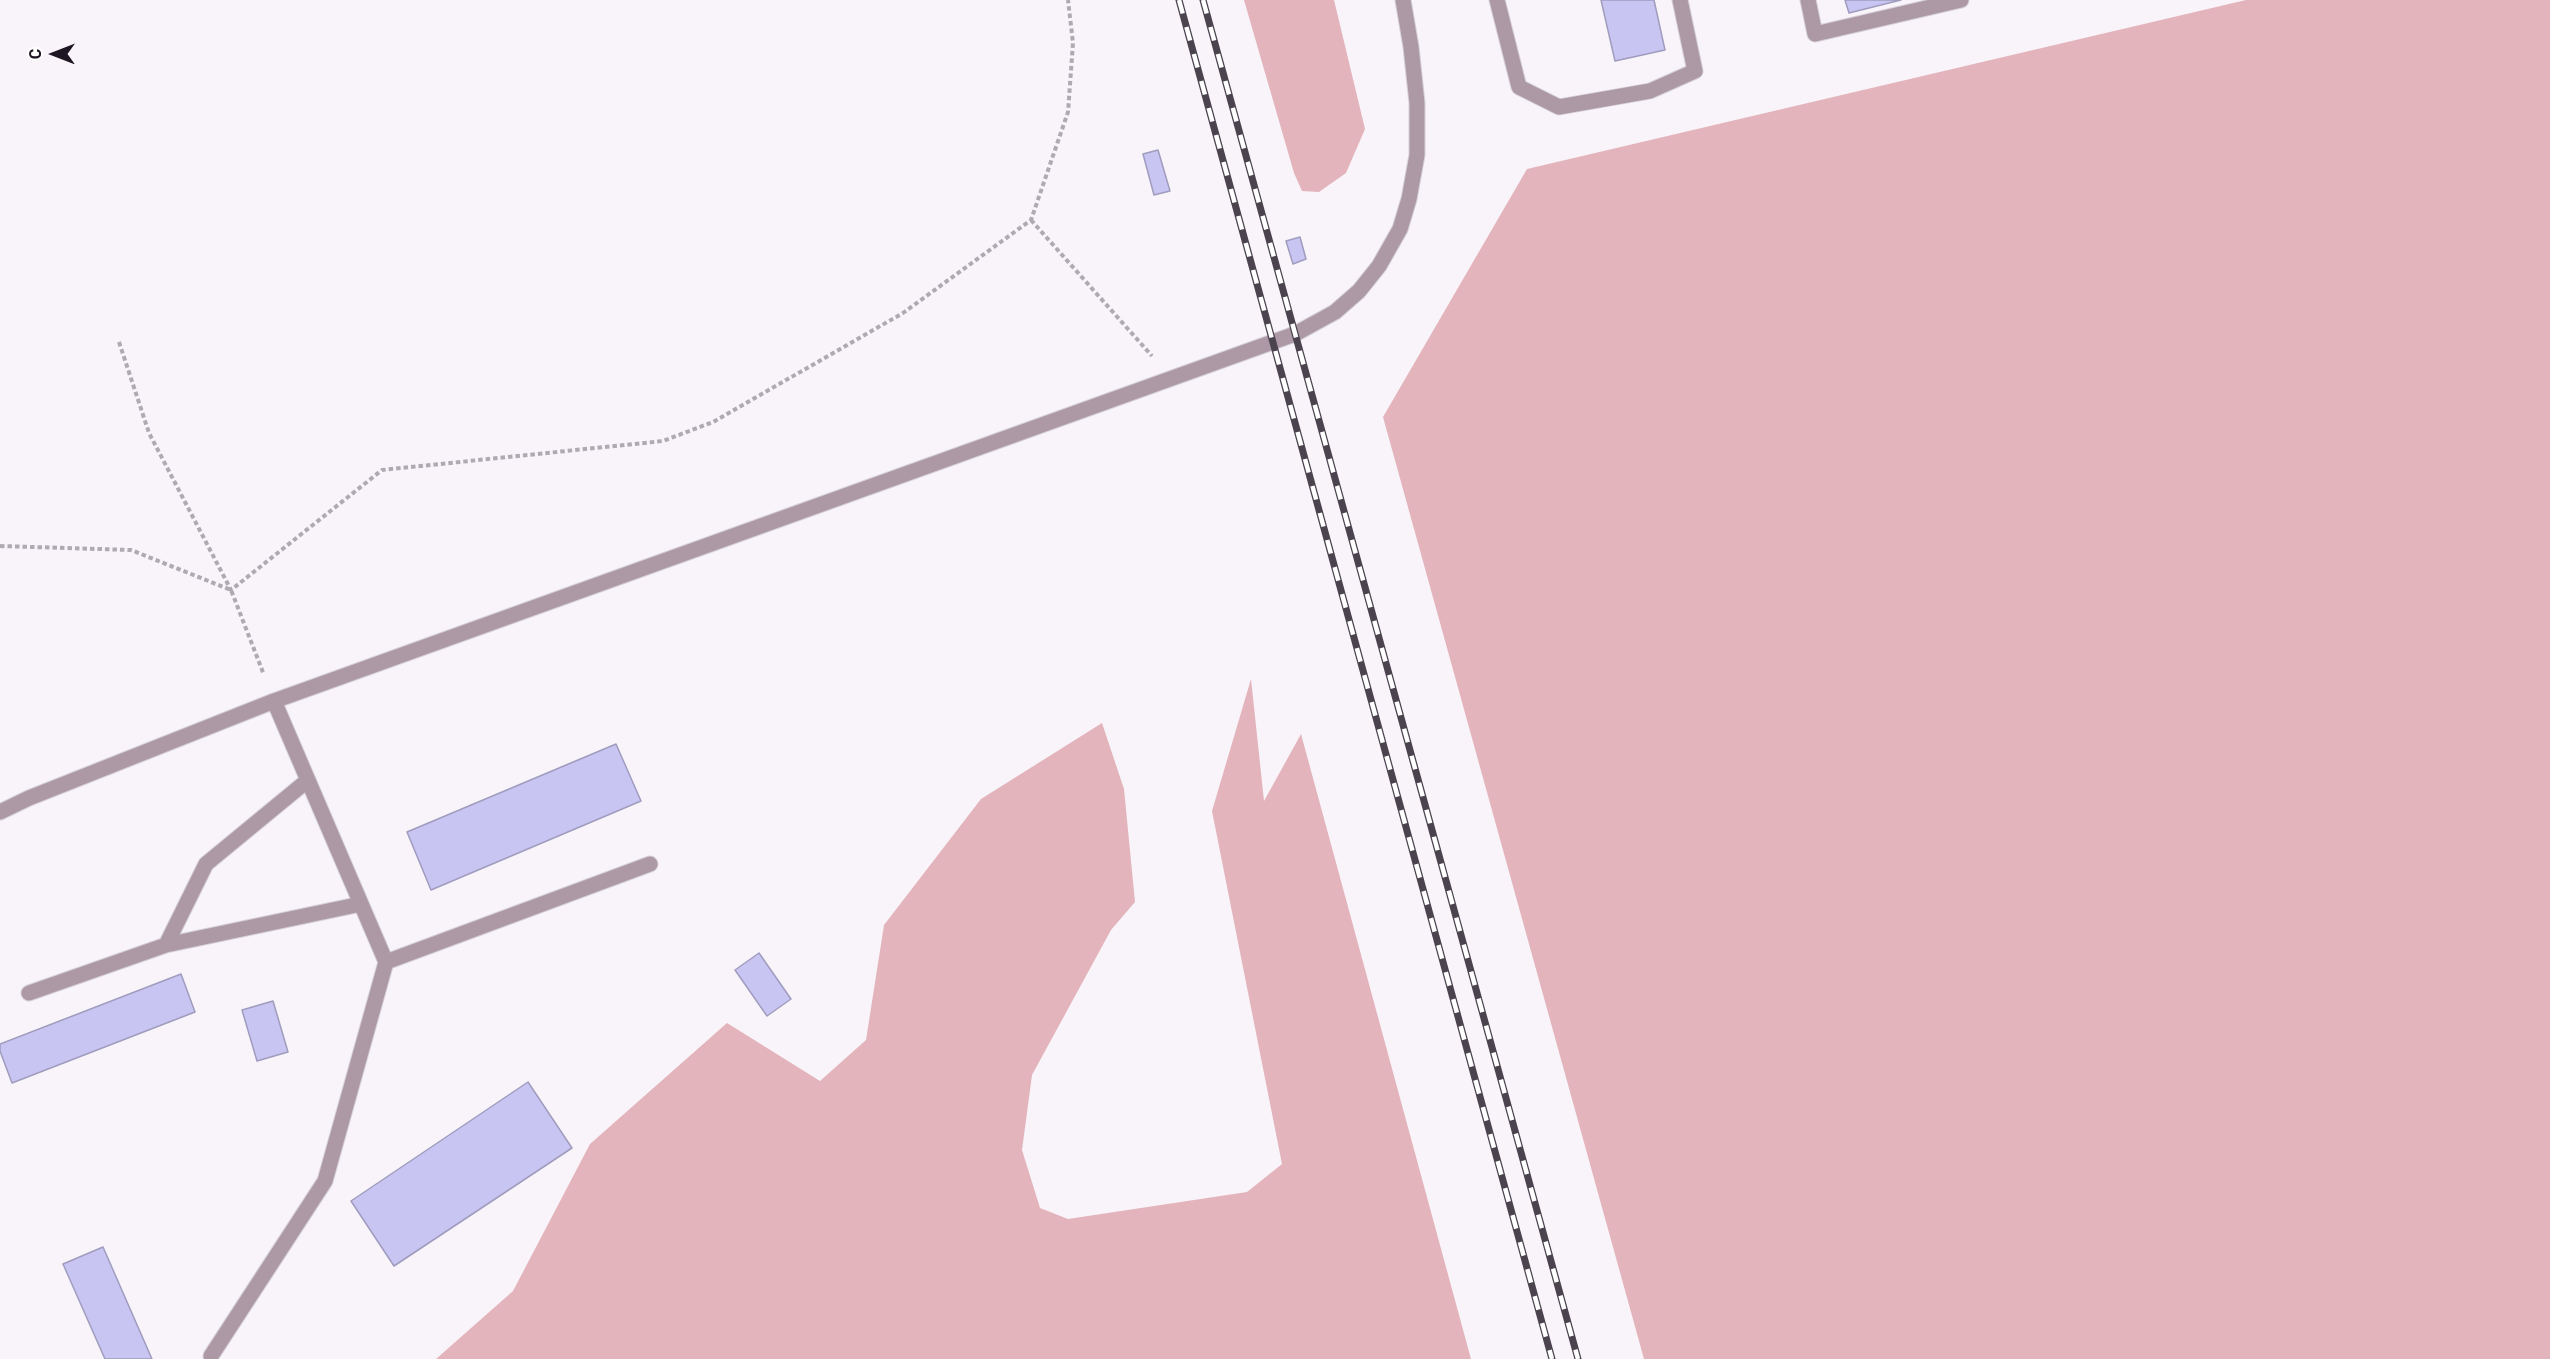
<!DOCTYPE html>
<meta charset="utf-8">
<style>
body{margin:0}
#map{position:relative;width:2550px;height:1359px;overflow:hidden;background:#f8f4fa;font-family:Roboto,sans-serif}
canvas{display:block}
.north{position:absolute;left:24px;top:24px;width:60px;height:60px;-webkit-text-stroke:4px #fff;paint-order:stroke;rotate:270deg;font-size:16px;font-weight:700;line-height:24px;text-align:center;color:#1e1622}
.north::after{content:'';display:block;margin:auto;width:21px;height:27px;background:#1e1622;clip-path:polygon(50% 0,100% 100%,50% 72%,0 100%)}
</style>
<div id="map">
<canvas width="2550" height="1359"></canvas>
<div class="north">С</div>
</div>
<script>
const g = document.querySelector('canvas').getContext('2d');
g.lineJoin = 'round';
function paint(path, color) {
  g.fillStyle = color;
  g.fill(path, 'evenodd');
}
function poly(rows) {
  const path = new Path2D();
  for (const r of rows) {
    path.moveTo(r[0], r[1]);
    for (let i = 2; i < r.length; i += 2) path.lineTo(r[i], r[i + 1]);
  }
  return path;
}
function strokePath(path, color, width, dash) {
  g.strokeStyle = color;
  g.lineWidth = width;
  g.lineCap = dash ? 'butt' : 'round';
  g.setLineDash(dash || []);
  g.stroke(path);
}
const green = poly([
 [1244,0,1334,0,1365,129,1346,173,1319,192,1302,191,1294,173],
 [2246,0,2550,0,2550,1359,1644,1359,1383,417,1527,169],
 [1251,679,1264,801,1301,734,1471,1359,436,1359,513,1291,590,1144,727,1023,820,1081,866,1040,884,925,981,799,1102,723,1124,789,1135,902,1111,930,1032,1075,1022,1150,1040,1208,1068,1219,1247,1192,1282,1164,1212,811]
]);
const building = poly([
 [1601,0,1654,0,1665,50,1615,61,1601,0],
 [1845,0,1901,0,1849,13,1845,0],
 [1158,150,1170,191,1154,195,1143,154,1158,150],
 [1300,237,1306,259,1293,264,1286,241,1300,237],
 [616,744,641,801,431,890,407,832,616,744],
 [759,953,791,999,767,1016,735,970,759,953],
 [181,974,195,1012,12,1083,0,1051,0,1044,181,974],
 [273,1001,288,1052,257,1061,242,1010,273,1001],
 [528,1082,572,1148,394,1266,351,1201,528,1082],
 [103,1247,152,1359,105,1359,63,1264,103,1247]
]);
const path = poly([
 [1031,220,1152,356],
 [119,342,149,433,231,590,382,470,663,441,713,422,903,313,1031,220,1068,112,1073,43,1068,0],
 [0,546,131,550,231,590,264,675]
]);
const minor = poly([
 [1497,0,1519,87,1559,107,1650,91,1695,71,1680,0],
 [1808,0,1815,34,1961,0],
 [0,812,29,798,274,701,1295,334,1335,312,1359,291,1379,266,1400,229,1409,199,1417,155,1417,103,1411,47,1403,0],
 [166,945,361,904],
 [386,962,650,864],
 [29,993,166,945,206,864,308,780],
 [211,1356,325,1181,386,962,274,701]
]);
const rail = poly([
 [1179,0,1552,1359],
 [1203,0,1578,1359]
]);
paint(green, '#e3b4bb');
paint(building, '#c9c5f2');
strokePath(building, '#9f9cbe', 1.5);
strokePath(minor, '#d5d0d7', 17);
strokePath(path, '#afaab2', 4, [4.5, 3]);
strokePath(minor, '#ad99a5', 15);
strokePath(rail, '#4b444f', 7);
strokePath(rail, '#fff', 4.5, [14]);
</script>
